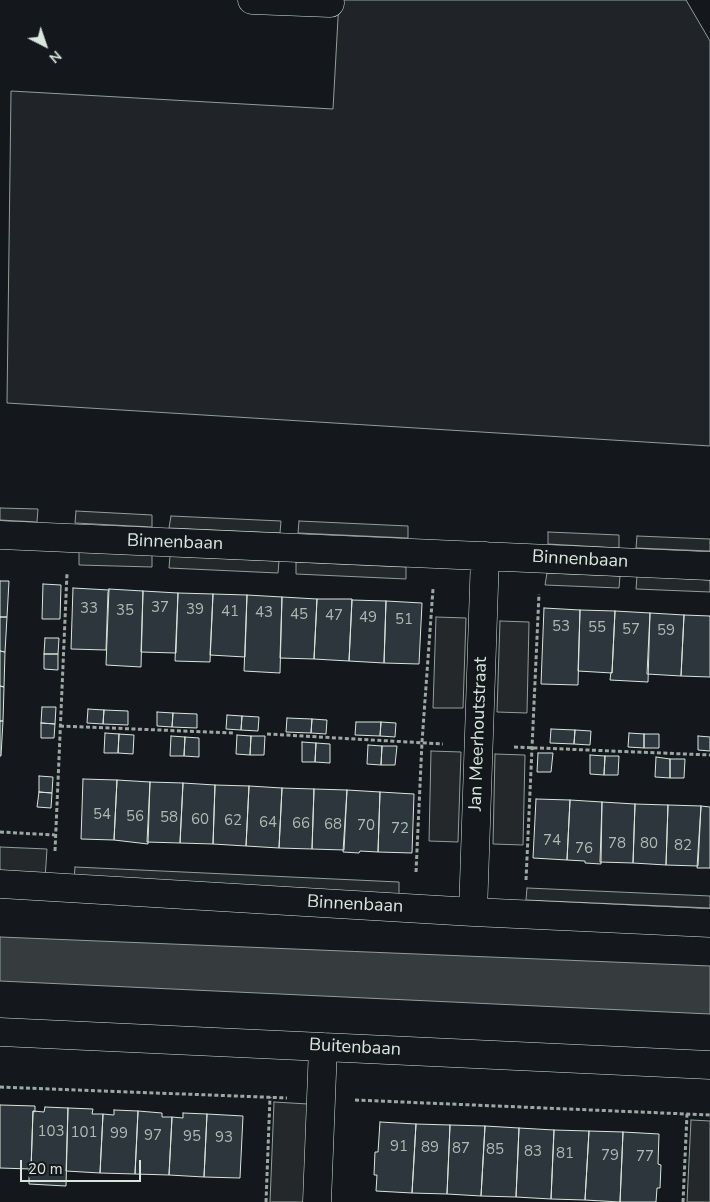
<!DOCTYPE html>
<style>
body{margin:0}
#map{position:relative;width:710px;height:1202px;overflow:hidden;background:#14181c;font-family:"Nunito Sans",sans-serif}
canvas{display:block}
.north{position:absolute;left:20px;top:20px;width:50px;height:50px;-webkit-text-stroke:4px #14181c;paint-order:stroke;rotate:139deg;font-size:14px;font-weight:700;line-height:20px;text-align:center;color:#d8e6dc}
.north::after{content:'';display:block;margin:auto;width:18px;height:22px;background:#d8e6dc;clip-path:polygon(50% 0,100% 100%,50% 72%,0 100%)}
.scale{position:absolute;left:20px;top:1160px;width:121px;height:22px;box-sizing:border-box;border:2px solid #d8e6dc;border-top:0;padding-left:6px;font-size:15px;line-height:18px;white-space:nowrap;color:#d8e6dc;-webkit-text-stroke:4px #14181c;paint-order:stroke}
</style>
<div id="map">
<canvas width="710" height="1202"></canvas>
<div class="north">N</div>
<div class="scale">20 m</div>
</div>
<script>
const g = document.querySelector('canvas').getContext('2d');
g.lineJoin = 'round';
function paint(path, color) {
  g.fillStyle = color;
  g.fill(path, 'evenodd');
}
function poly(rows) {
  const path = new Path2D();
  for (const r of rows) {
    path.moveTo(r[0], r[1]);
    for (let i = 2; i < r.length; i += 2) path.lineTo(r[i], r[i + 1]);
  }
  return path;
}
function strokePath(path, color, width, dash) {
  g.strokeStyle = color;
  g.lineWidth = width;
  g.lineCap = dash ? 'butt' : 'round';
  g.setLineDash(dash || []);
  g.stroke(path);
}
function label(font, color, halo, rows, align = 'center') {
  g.font = font + ' "Nunito Sans",sans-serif';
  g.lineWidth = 4;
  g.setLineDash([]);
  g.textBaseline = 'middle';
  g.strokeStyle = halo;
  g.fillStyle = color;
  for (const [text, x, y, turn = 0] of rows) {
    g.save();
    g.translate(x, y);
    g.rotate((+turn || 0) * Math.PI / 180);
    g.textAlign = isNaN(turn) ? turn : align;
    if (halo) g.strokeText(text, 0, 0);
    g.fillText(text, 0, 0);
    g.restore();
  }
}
const green = poly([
 [339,0,686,0,710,41,710,446,7,403,11,91,333,109,339,0]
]);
const parking = poly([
 [0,508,38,509,37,522,0,520,0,508],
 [76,511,152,515,152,527,75,523,76,511],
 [171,516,281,521,280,533,169,528,171,516],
 [299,521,408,526,408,538,298,533,299,521],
 [548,532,619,535,619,548,548,544,548,532],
 [637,536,710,539,710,551,636,548,637,536],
 [79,552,152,555,152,567,79,565,79,552],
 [170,556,279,561,278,573,169,568,170,556],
 [296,562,406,567,406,579,296,574,296,562],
 [547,573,620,576,619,588,545,585,547,573],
 [637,576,710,580,710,592,636,589,637,576],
 [436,617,466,618,463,708,433,708,436,617],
 [500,621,529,622,527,713,497,712,500,621],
 [431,751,461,752,458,842,429,841,431,751],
 [495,754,525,755,523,845,493,844,495,754],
 [0,847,47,849,45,879,0,877,0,847],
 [75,867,399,882,399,895,74,880,75,867],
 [527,888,710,896,710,908,526,900,527,888],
 [274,1102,308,1104,304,1202,270,1202,274,1102],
 [691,1120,710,1121,710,1202,687,1202,691,1120]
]);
const water = poly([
 [0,937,710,966,710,1014,0,981,0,937]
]);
const building = poly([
 [0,581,9,581,7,617,0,617,0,581],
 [43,584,61,585,60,619,42,619,43,584],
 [73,588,109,590,108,592,106,650,71,649,73,588],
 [109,589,143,591,141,667,106,665,109,589],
 [143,591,178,593,176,653,141,652,143,591],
 [178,593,213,594,210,662,175,661,178,593],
 [213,594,247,595,245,657,210,655,213,594],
 [247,595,282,597,280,673,244,671,247,595],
 [282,597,317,599,314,659,280,658,282,597],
 [317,599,352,599,349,661,314,659,317,599],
 [352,600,386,601,384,663,349,661,352,600],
 [386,601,422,603,419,664,384,663,386,601],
 [544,608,580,610,578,685,541,684,544,608],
 [580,610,615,611,612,673,578,671,580,610],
 [615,611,650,613,648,682,610,680,611,672,612,673,615,611],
 [650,613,684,615,681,676,647,674,650,613],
 [684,615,710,616,710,677,681,676,684,615],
 [0,617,7,617,5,652,0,651,0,617],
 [45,638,59,638,58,654,44,654,45,638],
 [0,651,5,652,4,687,0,686,0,651],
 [44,654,58,654,58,670,44,669,44,654],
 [0,686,4,687,3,721,0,721,0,686],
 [42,707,56,707,55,724,41,723,42,707],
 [88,709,104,710,103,724,87,723,88,709],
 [104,710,128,711,128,725,103,724,104,710],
 [157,712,173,713,172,727,157,726,157,712],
 [173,713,197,714,197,728,172,727,173,713],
 [227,715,242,716,241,730,226,729,227,715],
 [242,716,259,717,258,731,241,730,242,716],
 [287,718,312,719,311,733,286,732,287,718],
 [312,719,327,720,326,734,311,733,312,719],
 [0,721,3,721,1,756,0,756,0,721],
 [356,722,381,722,380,736,355,735,356,722],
 [381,722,396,723,395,737,380,736,381,722],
 [41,723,55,724,54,738,41,738,41,723],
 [551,729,575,730,574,744,550,743,551,729],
 [575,730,591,731,590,745,574,744,575,730],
 [105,733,119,734,118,753,104,753,105,733],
 [629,733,644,734,644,748,628,747,629,733],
 [119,734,134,735,133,754,118,753,119,734],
 [644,734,659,734,659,748,644,748,644,734],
 [237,735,251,736,250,755,236,754,237,735],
 [171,736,185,737,184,756,170,756,171,736],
 [251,736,265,736,264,755,250,755,251,736],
 [698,736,710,737,710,751,698,750,698,736],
 [185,737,199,738,199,757,184,756,185,737],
 [302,742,316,743,315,762,302,762,302,742],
 [316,743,330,744,330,763,315,762,316,743],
 [368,745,382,746,381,765,367,764,368,745],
 [382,746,397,746,395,765,381,765,382,746],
 [538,753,553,753,551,772,537,772,538,753],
 [590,755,605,756,604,775,590,774,590,755],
 [605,756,619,756,618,775,604,775,605,756],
 [656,757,670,759,670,778,655,777,656,757],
 [670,759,685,759,684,778,670,778,670,759],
 [39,776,53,777,52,793,39,792,39,776],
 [83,779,117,780,114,840,81,839,83,779],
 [117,780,150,782,148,844,114,840,117,780],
 [150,782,183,783,180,843,147,842,150,782],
 [183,783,215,785,213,844,180,843,183,783],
 [215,785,249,786,246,846,213,844,215,785],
 [249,786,282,788,279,848,246,846,249,786],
 [282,788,314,789,312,849,279,848,282,788],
 [314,789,347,790,344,850,312,849,314,789],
 [347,790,380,792,378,852,360,851,359,853,343,852,347,790],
 [39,792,52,793,51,808,37,807,39,792],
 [380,792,414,794,412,853,378,852,380,792],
 [536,799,570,800,567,860,533,858,536,799],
 [570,800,602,802,601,864,585,863,585,861,567,860,570,800],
 [602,802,635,804,633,863,600,862,602,802],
 [635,804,668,805,666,865,633,863,635,804],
 [668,805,701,806,698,866,666,865,668,805],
 [701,806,710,807,710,868,697,868,701,806],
 [0,1105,35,1106,35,1112,33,1111,31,1169,0,1168,0,1105],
 [45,1107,68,1108,66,1186,29,1184,29,1170,31,1169,33,1111,44,1112,45,1107],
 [68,1108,93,1109,92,1114,103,1114,100,1173,66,1171,68,1108],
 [114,1110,138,1111,135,1174,100,1173,103,1114,114,1115,114,1110],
 [138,1111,162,1113,162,1117,172,1117,169,1175,135,1174,138,1111],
 [183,1113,207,1114,204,1177,169,1175,172,1117,183,1118,183,1113],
 [207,1114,243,1116,240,1178,204,1177,207,1114],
 [380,1122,416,1124,412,1193,376,1191,377,1175,374,1175,375,1152,378,1152,380,1122],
 [416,1124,450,1125,447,1194,412,1193,416,1124],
 [450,1125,485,1126,481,1196,447,1194,450,1125],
 [485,1126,519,1128,516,1197,481,1196,485,1126],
 [519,1128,554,1130,551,1199,516,1197,519,1128],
 [554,1130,589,1131,585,1200,551,1199,554,1130],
 [589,1131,623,1132,620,1202,585,1200,589,1131],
 [623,1132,659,1134,658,1164,661,1165,660,1188,657,1188,656,1202,620,1202,623,1132]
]);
const path = poly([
 [60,726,233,733],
 [267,734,443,744],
 [514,747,710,755],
 [0,832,55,835],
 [55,851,67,573],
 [416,872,422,742,433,589],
 [526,880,539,594],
 [0,1087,287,1098],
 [355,1100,710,1115],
 [266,1202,270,1097],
 [683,1202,687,1114]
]);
const street = poly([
 [252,0,330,3],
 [0,535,710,566],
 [0,884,473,912,710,923],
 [473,912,485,556],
 [0,1032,710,1065],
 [317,1202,323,1047]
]);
const numberNames = [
 ["37",160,608],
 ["33",89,609],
 ["39",195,610],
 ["35",125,611],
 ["41",230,612],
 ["43",264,613],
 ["45",299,615],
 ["47",334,616],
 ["49",368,618],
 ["51",404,620],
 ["53",561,627],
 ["55",597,628],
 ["57",631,630],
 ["59",666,631],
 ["54",102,815],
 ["56",135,817],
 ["58",169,818],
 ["60",200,820],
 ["62",233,821],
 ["64",268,823],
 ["66",301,824],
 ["68",333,825],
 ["70",366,826],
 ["72",400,829],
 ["74",552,841],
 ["78",617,844],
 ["80",649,844],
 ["82",683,846],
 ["76",584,849],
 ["103",51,1132],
 ["101",84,1133],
 ["99",119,1134],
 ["97",153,1136],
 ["95",192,1137],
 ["93",224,1138],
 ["91",399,1147],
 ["89",430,1148],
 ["87",461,1149],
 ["85",495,1150],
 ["83",533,1152],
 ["81",565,1154],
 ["79",610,1156],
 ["77",645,1157]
];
const streetNames = [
 ["Binnenbaan",175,543,2],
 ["Binnenbaan",580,560,3],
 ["Jan Meerhoutstraat",479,734,-88],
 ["Binnenbaan",355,905,3],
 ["Buitenbaan",355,1048,3]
];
paint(green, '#202428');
strokePath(green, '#939e99', 1);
paint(parking, '#24282b');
strokePath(parking, '#939e99', 1);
paint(water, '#363b3e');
strokePath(water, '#939e99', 1);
paint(building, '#2c363c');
strokePath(building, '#d8e6dc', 1);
strokePath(street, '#d8e6dc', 29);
strokePath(path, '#9da8a2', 3, [4, 2.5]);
strokePath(street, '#14181c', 28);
label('15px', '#adbab4', null, numberNames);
label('18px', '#d8e6dc', '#14181c', streetNames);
</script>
